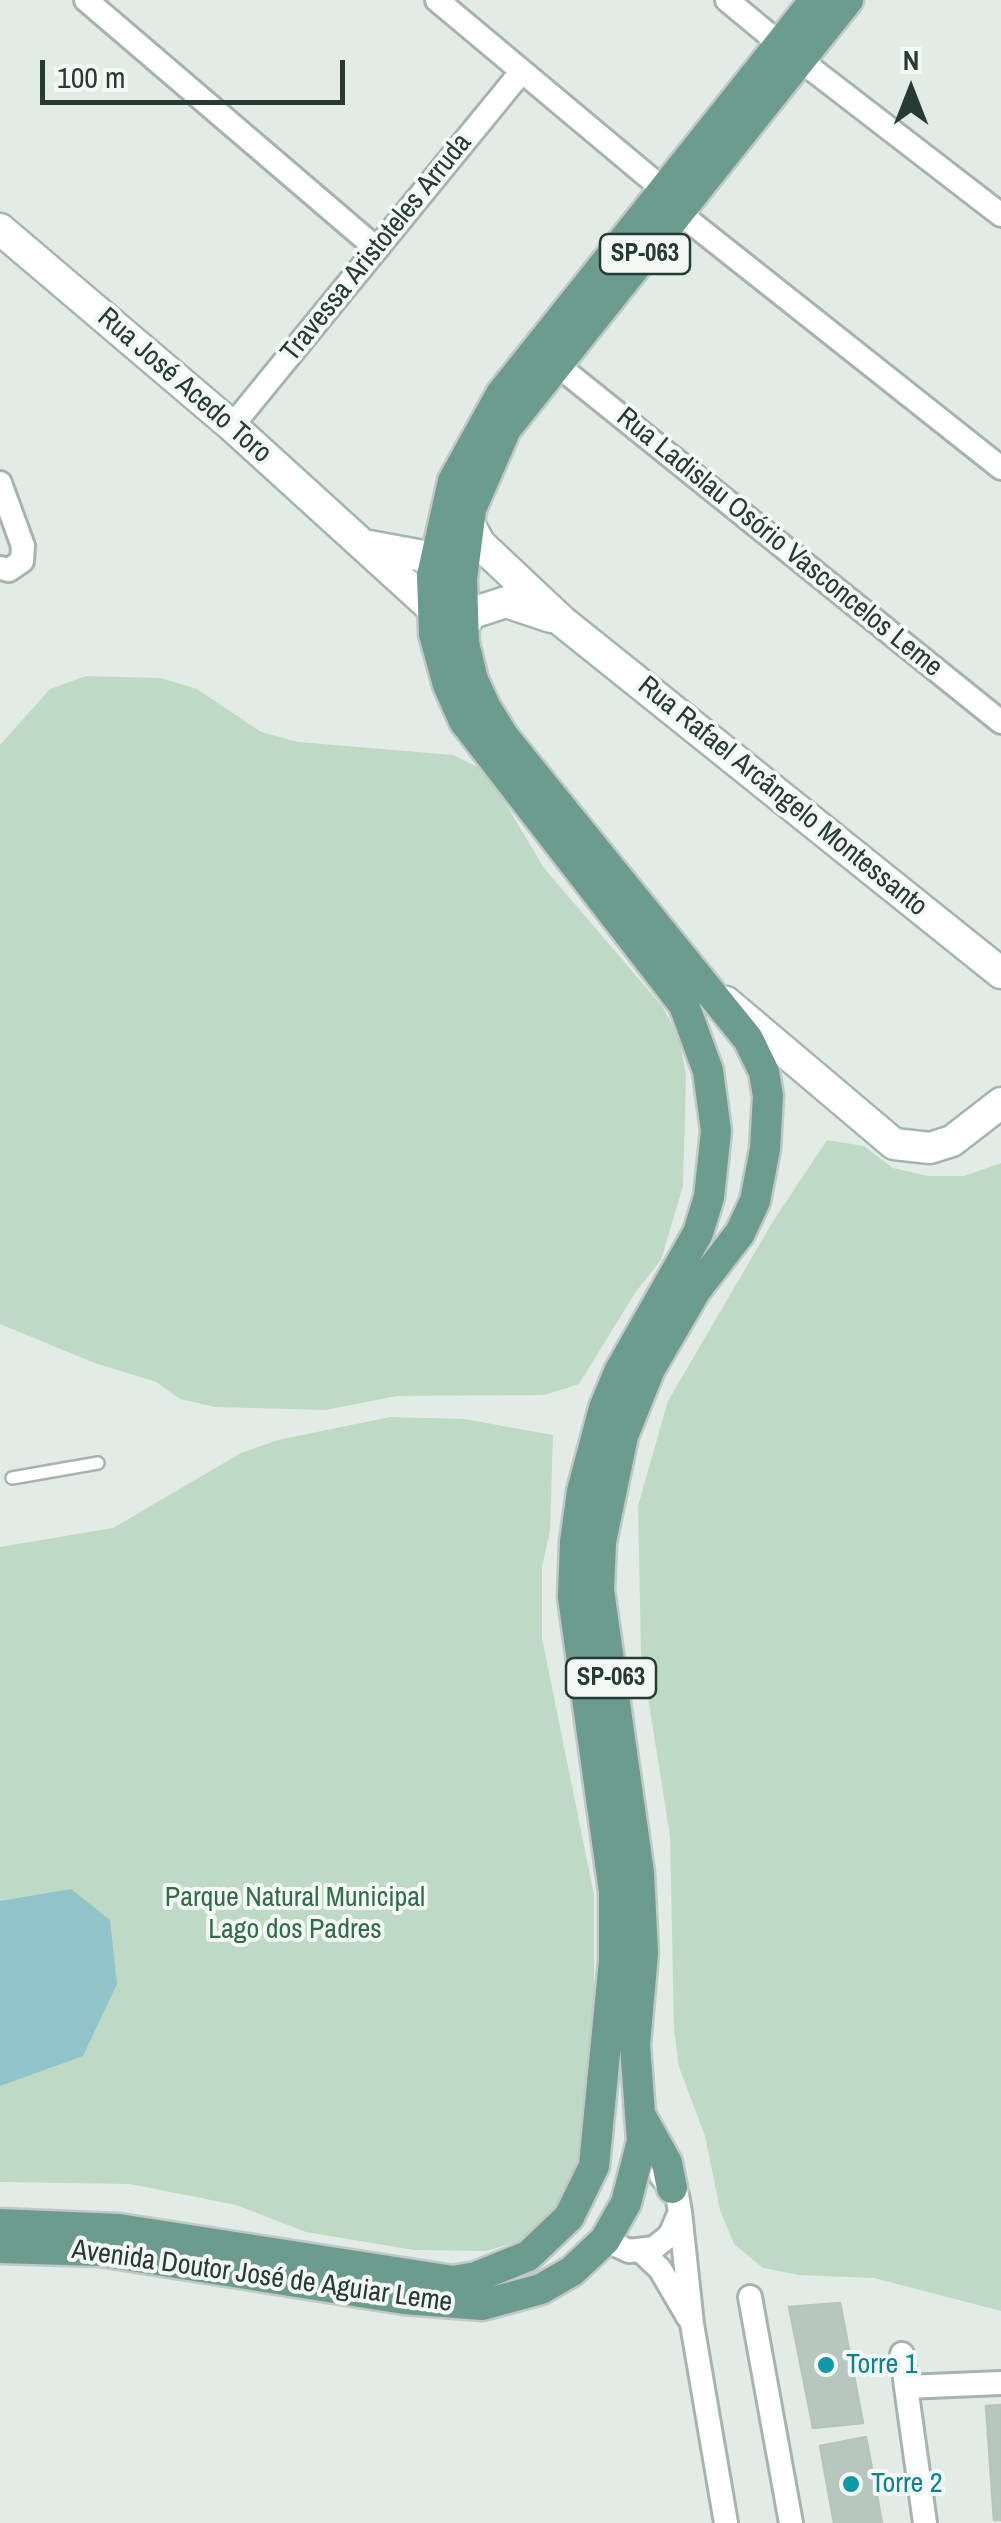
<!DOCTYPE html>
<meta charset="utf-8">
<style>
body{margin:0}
#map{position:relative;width:1001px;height:2523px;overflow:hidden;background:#e3ebe7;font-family:"Archivo Narrow",sans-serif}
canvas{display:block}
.north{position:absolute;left:861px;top:40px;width:100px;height:100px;-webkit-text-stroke:8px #f3f8f5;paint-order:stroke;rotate:0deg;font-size:28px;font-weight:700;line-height:40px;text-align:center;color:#253b34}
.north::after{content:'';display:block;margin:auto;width:35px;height:45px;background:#253b34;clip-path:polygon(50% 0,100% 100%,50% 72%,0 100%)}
.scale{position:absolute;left:40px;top:60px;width:305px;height:45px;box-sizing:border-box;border:5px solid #253b34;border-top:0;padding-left:12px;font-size:30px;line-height:35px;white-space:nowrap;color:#253b34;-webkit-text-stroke:8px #f3f8f5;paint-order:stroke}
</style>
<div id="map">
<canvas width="1001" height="2523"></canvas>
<div class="north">N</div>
<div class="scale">100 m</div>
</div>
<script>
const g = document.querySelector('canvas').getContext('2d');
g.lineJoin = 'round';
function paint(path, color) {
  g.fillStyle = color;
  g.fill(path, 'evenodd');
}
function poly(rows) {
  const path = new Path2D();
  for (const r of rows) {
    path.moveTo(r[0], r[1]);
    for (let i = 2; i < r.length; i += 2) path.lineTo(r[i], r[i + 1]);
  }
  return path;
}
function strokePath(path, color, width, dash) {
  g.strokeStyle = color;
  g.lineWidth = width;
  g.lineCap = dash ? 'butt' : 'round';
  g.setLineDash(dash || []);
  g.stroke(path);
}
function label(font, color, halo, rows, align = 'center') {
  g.font = font + ' "Archivo Narrow",sans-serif';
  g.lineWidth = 8;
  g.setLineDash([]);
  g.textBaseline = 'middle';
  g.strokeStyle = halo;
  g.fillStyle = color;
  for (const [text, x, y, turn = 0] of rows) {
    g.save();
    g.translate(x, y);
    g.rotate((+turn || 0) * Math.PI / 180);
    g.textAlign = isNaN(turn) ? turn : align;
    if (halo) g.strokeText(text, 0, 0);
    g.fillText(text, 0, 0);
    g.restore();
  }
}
const green = poly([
 [86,676,161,678,197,689,261,732,298,742,453,755,486,771,544,868,662,1006,679,1037,686,1075,683,1186,661,1260,635,1293,579,1384,544,1395,397,1396,325,1410,215,1407,180,1399,156,1382,92,1362,0,1324,0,745,50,689],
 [827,1140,864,1146,893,1168,928,1176,964,1176,1001,1163,1001,2311,874,2278,799,2275,763,2268,734,2244,720,2210,705,2136,679,2067,674,2029,670,1836,641,1653,638,1506,668,1401,772,1223],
 [390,1417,464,1419,553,1435,550,1531,542,1567,542,1638,594,1895,594,2041,585,2150,572,2184,550,2215,523,2240,486,2251,414,2250,306,2232,236,2205,130,2184,0,2182,0,1547,113,1528,241,1453,278,1440]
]);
const water = poly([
 [71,1889,110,1920,117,1984,83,2056,0,2086,0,1901]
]);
const building = poly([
 [840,2303,863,2423,813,2428,789,2307,840,2303],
 [1001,2405,1001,2520,994,2520,986,2406,1001,2405],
 [866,2437,882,2523,834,2523,820,2446,866,2437]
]);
const lane = poly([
 [12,1478,98,1463]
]);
const street = poly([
 [86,0,377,249],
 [437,0,664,190],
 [727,0,780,44],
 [800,60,1001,215],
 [678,212,1001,468],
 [556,364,1001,722],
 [232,426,522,71],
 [0,483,23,546,22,561,9,570,0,568],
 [661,2176,677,2195,680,2212,692,2324,726,2523],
 [605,2240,629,2251,654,2248,670,2235,680,2212],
 [642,2252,660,2269,688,2317],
 [750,2297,791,2523],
 [902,2354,906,2387],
 [925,2523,906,2387,1001,2383]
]);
const secondary = poly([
 [0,229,232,426,431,607],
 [469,524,480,544,563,622,1001,973],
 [369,546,434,558,457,573],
 [462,628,472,613,506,602,551,617],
 [726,1002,894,1144,930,1148,952,1141,1001,1103]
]);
const primary = poly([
 [642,2118,667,2163,672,2188],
 [0,2224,119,2229,453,2281,476,2277,528,2256,569,2217,594,2166,614,1961,614,1892,573,1597,575,1542,582,1491,604,1408,619,1372,698,1233,709,1197,716,1131,708,1071,684,1005,464,721,448,685,434,634,432,576,453,481,501,394,815,0],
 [0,2248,100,2251,404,2299,482,2305,541,2289,572,2271,605,2240,626,2203,642,2141,635,2045,643,1953,639,1873,599,1590,601,1542,623,1436,650,1369,696,1290,740,1233,755,1201,765,1149,768,1096,764,1072,748,1039,504,737,486,708,473,680,464,643,462,579,471,509,506,429,848,0]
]);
const markers = [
 [826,2365,10,"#0f9aa8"],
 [851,2484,10,"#0f9aa8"]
];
const shields = [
 [645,254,90],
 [611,1678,90]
];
const shieldNames = [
 ["SP-063",645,254],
 ["SP-063",611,1678]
];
const streetNames = [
 ["Travessa Aristoteles Arruda",377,248,-51],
 ["Rua José Acedo Toro",184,386,41],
 ["Rua Ladislau Osório Vasconcelos Leme",779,543,39],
 ["Rua Rafael Arcângelo Montessanto",782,797,39],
 ["Avenida Doutor José de Aguiar Leme",262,2277,8]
];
const parkNames = [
 ["Parque Natural Municipal",295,1898],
 ["Lago dos Padres",295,1930]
];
const cultureNames = [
 ["Torre 1",846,2365],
 ["Torre 2",871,2484]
];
paint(green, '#bedac4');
paint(water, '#91c4ca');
paint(building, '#b8c6c0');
strokePath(building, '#b6c4be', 2.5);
strokePath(lane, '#a6b3ae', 16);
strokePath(street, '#a6b3ae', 28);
strokePath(secondary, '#a3b6ae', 35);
strokePath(primary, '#c2c8c6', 35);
strokePath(lane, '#fff', 11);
strokePath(street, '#fff', 22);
strokePath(secondary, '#fff', 30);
strokePath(primary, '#6c9c8d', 30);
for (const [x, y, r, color] of markers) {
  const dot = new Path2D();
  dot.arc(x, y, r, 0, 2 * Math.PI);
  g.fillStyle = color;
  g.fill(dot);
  strokePath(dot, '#f3f8f5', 4);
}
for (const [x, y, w] of shields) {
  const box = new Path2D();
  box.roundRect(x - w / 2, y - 20, w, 40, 8);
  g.fillStyle = '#f3f8f5';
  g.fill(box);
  strokePath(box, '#253b34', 2.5);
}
label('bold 25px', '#253b34', null, shieldNames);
label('28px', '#253b34', '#f3f8f5', streetNames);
label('28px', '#336d47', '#f3f8f5', parkNames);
label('28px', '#0d838f', '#f3f8f5', cultureNames, 'left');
</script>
